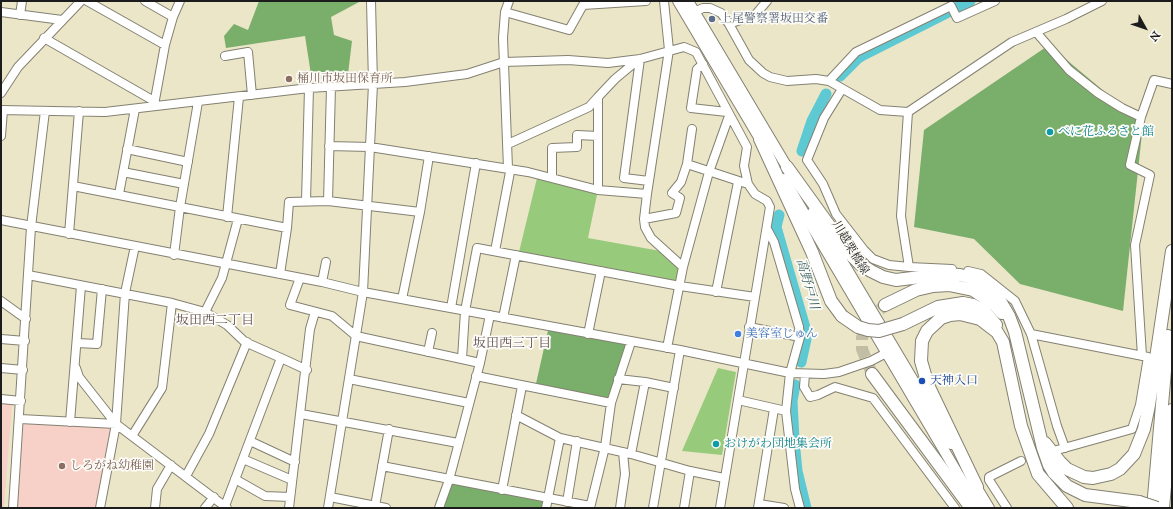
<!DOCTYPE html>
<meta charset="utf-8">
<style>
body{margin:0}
#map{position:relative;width:1173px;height:509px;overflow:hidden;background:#ebe6c8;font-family:"IM FELL Great Primer",serif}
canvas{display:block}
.frame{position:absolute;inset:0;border:2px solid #1c1c1c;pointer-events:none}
.north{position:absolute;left:1125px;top:8px;width:40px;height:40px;-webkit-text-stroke:3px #fdfcf7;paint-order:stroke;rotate:130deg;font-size:11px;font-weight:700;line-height:16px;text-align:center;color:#1c1c1c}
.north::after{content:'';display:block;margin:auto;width:14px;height:18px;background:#1c1c1c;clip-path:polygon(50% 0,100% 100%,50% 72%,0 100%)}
</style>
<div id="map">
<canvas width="1173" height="509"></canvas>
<div class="frame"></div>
<div class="north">N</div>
</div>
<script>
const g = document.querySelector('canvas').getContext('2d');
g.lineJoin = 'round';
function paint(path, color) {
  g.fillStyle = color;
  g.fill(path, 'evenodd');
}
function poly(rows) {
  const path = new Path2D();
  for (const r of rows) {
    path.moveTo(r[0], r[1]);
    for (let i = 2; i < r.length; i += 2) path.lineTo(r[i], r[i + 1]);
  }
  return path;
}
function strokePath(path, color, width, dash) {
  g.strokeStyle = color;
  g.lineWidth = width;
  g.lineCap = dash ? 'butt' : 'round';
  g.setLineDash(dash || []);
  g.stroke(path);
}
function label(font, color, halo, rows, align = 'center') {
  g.font = font + ' "IM FELL Great Primer","Noto Serif JP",serif';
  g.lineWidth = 3.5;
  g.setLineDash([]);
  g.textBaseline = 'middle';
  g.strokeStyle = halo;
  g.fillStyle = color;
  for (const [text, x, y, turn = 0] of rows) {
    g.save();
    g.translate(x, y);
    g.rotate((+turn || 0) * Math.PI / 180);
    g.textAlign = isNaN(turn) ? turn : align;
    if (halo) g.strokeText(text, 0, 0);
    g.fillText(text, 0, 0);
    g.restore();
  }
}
const built = poly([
 [1,403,12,404,4,508,1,508],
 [20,419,116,424,100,508,13,508]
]);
const green = poly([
 [538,174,598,190,588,238,666,252,683,267,680,286,519,252],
 [718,368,736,372,722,455,682,451]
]);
const forest = poly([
 [259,1,361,1,331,17,334,35,352,41,348,74,312,81,305,36,226,48,224,36,234,24,248,30],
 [1049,45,1143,124,1123,311,1020,284,974,239,914,227,924,130],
 [549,326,631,342,611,403,535,388],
 [449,480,548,498,546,508,441,508]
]);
const river = poly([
 [840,76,857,59,863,55,970,1],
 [802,151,812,121,826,94],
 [779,215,776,227,806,331,806,339,801,362],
 [795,385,792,401,794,440,797,471,806,508]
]);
const highwayTunnel = poly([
 [872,374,862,349,862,338,866,326,872,317,885,305]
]);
const minor = poly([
 [87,1,165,45],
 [145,1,173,17],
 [1,12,62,20],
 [505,12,569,30,583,5,646,1],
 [689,14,703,8,710,8,721,13,729,24,749,60,763,73,770,77,787,81,816,79,829,81,880,110,908,112,1012,42,1066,19,1102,1],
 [20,15,22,1],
 [729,24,756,14,767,1],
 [1036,32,1069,70,1098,93,1122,108,1141,117,1130,165,1150,175,1135,245,1142,356],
 [44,38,154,101],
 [225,56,248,52,252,95],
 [640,59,624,178,649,181],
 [703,64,697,69,691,108,727,112],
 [829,81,856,52,951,6,957,18,995,1],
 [842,89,824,118,807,160,823,184,836,214,864,250,873,259,889,265,909,267],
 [1,93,18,67,81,1],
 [154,105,165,45,173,17,180,1],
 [1,110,105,112,309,88,405,82,467,74,504,62,568,60,608,63,640,59,684,47,696,52,747,147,744,166,748,184,755,194,767,201,770,207,720,508],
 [908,112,901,216,909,267,952,269],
 [1141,117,1154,80,1172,84],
 [1,136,3,110],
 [508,144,589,107,598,97],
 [329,146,370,147,528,172,598,190,647,194,644,219,645,227,651,238,683,267],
 [127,149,188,162],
 [687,164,692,129],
 [123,172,184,184],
 [552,178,552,148,577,147,577,135,598,136],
 [73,186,287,228],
 [598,190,598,97,615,79,639,59],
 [119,194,135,109],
 [647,194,669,50,664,1],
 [306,201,309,88],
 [328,201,331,87],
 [227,217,239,97],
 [644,219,676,213,680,198,672,193,681,182,687,164,748,184],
 [1,220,322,282,363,292,680,350,790,373,824,374,839,372,871,361,890,351],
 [767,229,774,242,799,327,800,337,790,373,786,411,795,489,800,508],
 [69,234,79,111],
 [495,251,510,172,508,168,503,38,505,12,509,1],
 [174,255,180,207,198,102],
 [968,271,981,274,1015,301,1031,334,1057,426,1065,448],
 [280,274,287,228,289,202,328,201,420,212,429,156],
 [28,275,172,303,162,388,132,436],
 [300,278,290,305,332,316,356,336,480,363],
 [322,282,326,262],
 [716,292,738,182],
 [402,299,420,212],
 [1,301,26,319],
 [172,303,205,312,227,325,245,342,281,358],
 [451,308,476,163],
 [205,312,222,278,238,219],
 [503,318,516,255],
 [749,327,800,337],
 [588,334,601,271],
 [1031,334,1148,357,1140,405,1132,429,1057,450],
 [1,339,25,341],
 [77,343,97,344,102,289],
 [667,348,683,267,709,172,729,116],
 [428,352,432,333],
 [462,359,465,311,477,248,680,286,755,297],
 [1,368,23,370],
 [76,368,79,377,116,424,227,508],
 [805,374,804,387,810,397,818,395,835,387,873,398,955,508],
 [476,376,611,403],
 [349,379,469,403],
 [618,379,645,382,674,388],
 [1,399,21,401],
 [738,400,786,411],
 [301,414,458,443],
 [516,415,560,438,631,454,690,471,724,478],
 [20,419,116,424],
 [70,422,81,286],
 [250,441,295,462],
 [631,454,645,382],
 [243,459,292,480],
 [382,466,590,506],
 [186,476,209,434,247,342],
 [235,479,265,496,290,497],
 [502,490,522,386],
 [330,497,386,508],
 [567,502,577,441],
 [759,504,784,508],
 [225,506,281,358,307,370],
 [375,506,389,429],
 [13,508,31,227,45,111],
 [100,508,116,424,125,293,135,246],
 [155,508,157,489,171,465],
 [205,508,214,497],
 [289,508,310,329,315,312],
 [328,508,363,292,373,84,371,1],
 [439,508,449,480,480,363,490,315],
 [546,508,560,438],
 [590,508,605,447,611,403,631,342],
 [620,508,625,474,623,452],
 [653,508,680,350],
 [684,508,690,471],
 [758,508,774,409],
 [1007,508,989,480,989,477,1021,461]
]);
const major = poly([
 [678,1,763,144],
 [688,1,790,172],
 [784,179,978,508],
 [813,212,951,444],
 [972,480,989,508]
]);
const highway = poly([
 [760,139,812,252,831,301,842,316],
 [787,167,849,253,860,264,871,271,883,277,896,280,945,274,960,275,973,278,986,285,996,294,1009,316,1015,332,1043,448,1049,465,1054,473,1067,486,1085,495,1139,502],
 [885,305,916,290,933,286,949,285,973,290,994,304,1002,313],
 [903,324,938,307,963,303,973,305,984,311,996,325],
 [872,374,971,508],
 [1045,443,1060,462,1067,469,1084,477,1093,478,1111,474,1120,469,1134,454,1144,429,1149,405,1172,251],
 [977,487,928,385,921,361,922,341,927,331,941,318,950,315,960,314,980,319,997,332,1003,342,1021,426,1038,474,1067,508],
 [1153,508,1168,336],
 [1163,508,1172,410]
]);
const highwayBridge = poly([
 [842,316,858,327,868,330,879,331,903,324],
 [1139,502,1157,508]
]);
const markers = [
 [712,19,4,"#5c6f8a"],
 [289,79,4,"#8d6e63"],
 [1050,132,4,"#0f9aa8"],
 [738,334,4,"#3f7fe0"],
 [922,381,4,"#1a4fb4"],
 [716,444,4,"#0f9aa8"],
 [62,466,4,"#8d6e63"]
];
const serviceNames = [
 ["上尾警察署坂田交番",720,19]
];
const educationNames = [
 ["桶川市坂田保育所",297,79],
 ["しろがね幼稚園",70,466]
];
const cultureNames = [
 ["べに花ふるさと館",1058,132],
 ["おけがわ団地集会所",724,444]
];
const streetNames = [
 ["川越栗橋線",850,248,59]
];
const shopNames = [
 ["美容室じゅん",746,334]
];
const transitNames = [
 ["天神入口",930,381]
];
const waterNames = [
 ["高野戸川",807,284,74]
];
const neighbourhoodNames = [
 ["坂田西二丁目",215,321],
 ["坂田西三丁目",512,344]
];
paint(built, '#f7d1c7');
paint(green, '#97ca7b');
paint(forest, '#79ae6b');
strokePath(river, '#5cc9d3', 11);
strokePath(highwayTunnel, '#c2bea6', 12, [12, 6]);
strokePath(minor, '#848172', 10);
strokePath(major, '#848172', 12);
strokePath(highway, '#848172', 14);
strokePath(minor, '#fff', 8);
strokePath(major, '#fff', 10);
strokePath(highway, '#fff', 12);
strokePath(highwayBridge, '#848172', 14, []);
strokePath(highwayBridge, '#fff', 12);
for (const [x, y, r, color] of markers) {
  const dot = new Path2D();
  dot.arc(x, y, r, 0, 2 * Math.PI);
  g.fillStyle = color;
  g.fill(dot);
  strokePath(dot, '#fdfcf7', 1.5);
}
label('12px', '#4e5e75', '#fdfcf7', serviceNames, 'left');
label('12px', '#785e54', '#fdfcf7', educationNames, 'left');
label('12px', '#0d838f', '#fdfcf7', cultureNames, 'left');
label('12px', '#1c1c1c', '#fdfcf7', streetNames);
label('12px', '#366cbe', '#fdfcf7', shopNames, 'left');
label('12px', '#164399', '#fdfcf7', transitNames, 'left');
label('italic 13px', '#366165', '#fdfcf7', waterNames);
label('13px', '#625056', '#fdfcf7', neighbourhoodNames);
</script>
